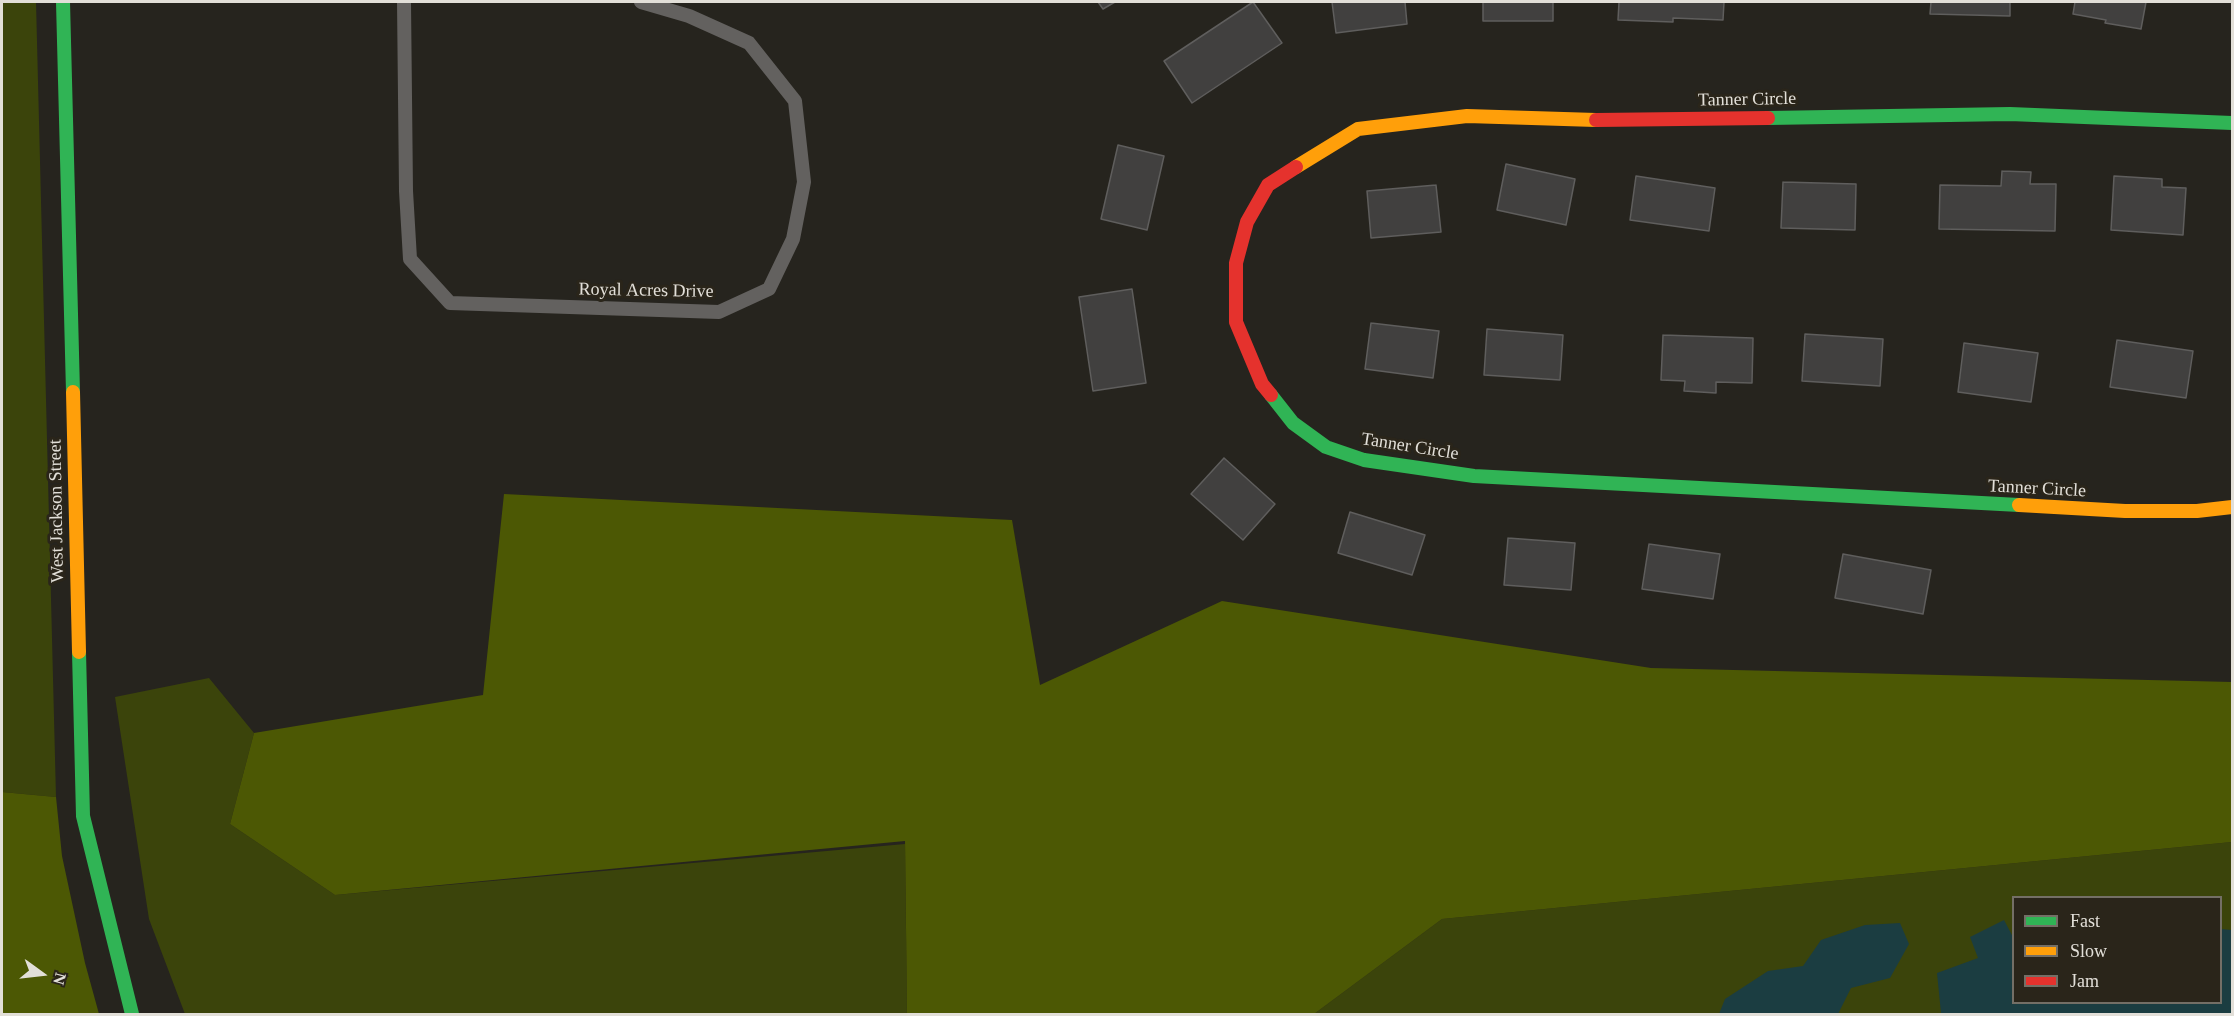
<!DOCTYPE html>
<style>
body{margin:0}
#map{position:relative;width:2234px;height:1016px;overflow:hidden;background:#26241e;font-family:"Times New Roman",serif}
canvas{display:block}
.frame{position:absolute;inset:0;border:3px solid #e2dfd8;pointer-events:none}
.legend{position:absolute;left:2012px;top:896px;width:210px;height:108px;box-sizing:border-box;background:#2a251a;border:2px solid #746f66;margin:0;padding:8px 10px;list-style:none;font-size:18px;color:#e2dfd8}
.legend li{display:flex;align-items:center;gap:12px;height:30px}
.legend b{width:30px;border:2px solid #746f66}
.north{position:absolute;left:12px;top:944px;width:60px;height:60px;-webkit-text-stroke:4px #2a251a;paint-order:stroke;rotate:105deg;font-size:16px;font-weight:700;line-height:24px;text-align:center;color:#e2dfd8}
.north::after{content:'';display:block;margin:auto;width:21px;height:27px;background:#e2dfd8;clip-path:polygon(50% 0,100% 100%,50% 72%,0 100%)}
</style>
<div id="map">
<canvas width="2234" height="1016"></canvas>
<div class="frame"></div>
<ul class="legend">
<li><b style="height:8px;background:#30b455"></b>Fast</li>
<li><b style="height:8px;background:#ff9f0a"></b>Slow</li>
<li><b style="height:8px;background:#e5322d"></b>Jam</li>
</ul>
<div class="north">N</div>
</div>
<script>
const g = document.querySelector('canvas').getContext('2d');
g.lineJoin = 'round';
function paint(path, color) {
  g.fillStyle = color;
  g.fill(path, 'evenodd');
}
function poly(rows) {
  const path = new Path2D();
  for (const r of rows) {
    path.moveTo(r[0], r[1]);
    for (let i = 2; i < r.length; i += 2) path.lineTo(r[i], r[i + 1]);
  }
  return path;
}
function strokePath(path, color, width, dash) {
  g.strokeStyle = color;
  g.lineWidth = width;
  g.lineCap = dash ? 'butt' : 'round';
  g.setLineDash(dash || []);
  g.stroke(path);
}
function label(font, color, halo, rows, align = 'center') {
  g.font = font + ' "Times New Roman",serif';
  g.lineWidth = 6;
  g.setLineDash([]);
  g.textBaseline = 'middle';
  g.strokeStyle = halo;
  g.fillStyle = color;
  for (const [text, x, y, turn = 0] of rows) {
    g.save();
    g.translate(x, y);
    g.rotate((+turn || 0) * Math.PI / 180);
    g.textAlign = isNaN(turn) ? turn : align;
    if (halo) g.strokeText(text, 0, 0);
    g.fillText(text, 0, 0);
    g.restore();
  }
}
const green = poly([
 [2,2,36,2,56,797,2,792],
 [209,678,254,733,230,824,335,895,905,844,907,1014,185,1014,149,919,115,697],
 [2232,842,2232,1014,1314,1014,1442,919],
 [2014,898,2220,898,2220,1002,2014,1002]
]);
const forest = poly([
 [504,494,1012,520,1040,685,1222,601,1651,668,2232,682,2232,842,1442,919,1314,1014,907,1014,905,841,335,895,230,824,254,733,483,695],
 [2,792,56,797,62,856,85,963,99,1014,2,1014]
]);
const water = poly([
 [2004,920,2013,937,2014,1002,2220,1002,2221,929,2232,930,2232,1014,1941,1013,1937,973,1978,958,1970,937],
 [1900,923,1909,944,1890,978,1851,988,1838,1014,1719,1014,1725,999,1768,971,1803,966,1821,940,1865,925]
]);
const building = poly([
 [1098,2,1115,2,1103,9,1098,2],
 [1253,2,1282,43,1192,103,1164,61,1253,2],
 [1332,2,1405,2,1407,24,1336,33,1332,2],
 [1483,2,1553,2,1553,21,1483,21,1483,2],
 [1619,2,1724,2,1723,20,1673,18,1673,22,1618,20,1619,2],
 [1931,2,2010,2,2010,16,1930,14,1931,2],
 [2075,2,2146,2,2141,29,2105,23,2106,20,2073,14,2075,2],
 [1118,145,1164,156,1147,230,1101,219,1118,145],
 [1506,164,1575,179,1566,225,1497,210,1506,164],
 [2002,171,2031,172,2030,184,2056,184,2055,231,1939,229,1940,185,2001,186,2002,171],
 [1636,176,1715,188,1709,231,1630,220,1636,176],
 [2114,176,2162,179,2162,187,2186,188,2183,235,2111,230,2114,176],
 [1783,182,1856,184,1855,230,1781,228,1783,182],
 [1436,185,1441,232,1371,238,1367,191,1436,185],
 [1132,289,1146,383,1093,391,1079,297,1132,289],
 [1371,323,1439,331,1433,378,1365,369,1371,323],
 [1487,329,1563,335,1560,380,1484,375,1487,329],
 [1805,334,1883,339,1880,386,1802,381,1805,334],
 [1663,335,1753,338,1752,383,1716,382,1716,393,1684,391,1685,381,1661,380,1663,335],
 [2117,340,2193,351,2186,398,2110,387,2117,340],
 [1964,343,2038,353,2031,402,1958,392,1964,343],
 [1224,458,1275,504,1243,540,1191,494,1224,458],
 [1350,512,1425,535,1412,575,1338,553,1350,512],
 [1508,538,1575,543,1571,590,1504,585,1508,538],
 [1649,544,1720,554,1713,599,1642,589,1649,544],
 [1843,554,1931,570,1923,614,1835,598,1843,554]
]);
const lane = poly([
 [404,2,406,191,410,259,450,303,719,312,769,289,793,239,804,182,795,101,749,43,689,16,641,2]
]);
const fast = poly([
 [63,2,73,392],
 [1768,118,2010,114,2232,123],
 [1271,395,1293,423,1326,447,1364,460,1474,476,2019,505],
 [79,652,83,816,132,1014]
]);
const slow = poly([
 [1296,167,1358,129,1467,116,1596,120],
 [73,392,79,652],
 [2019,505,2125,511,2197,511,2232,507]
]);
const jam = poly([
 [1596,120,1768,118],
 [1271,395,1262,384,1236,322,1236,263,1247,222,1268,185,1296,167]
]);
const streetNames = [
 ["Tanner Circle",1747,100,-1],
 ["Royal Acres Drive",646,291,1],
 ["Tanner Circle",1410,447,9],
 ["Tanner Circle",2037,489,3],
 ["West Jackson Street",57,511,-91]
];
paint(green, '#3b440b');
paint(forest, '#4c5804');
paint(water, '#1b3d41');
paint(building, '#41403f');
strokePath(building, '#5f5e5d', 1.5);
strokePath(lane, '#63615f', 14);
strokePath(fast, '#30b455', 14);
strokePath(slow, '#ff9f0a', 14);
strokePath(jam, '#e5322d', 14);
label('18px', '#e2dfd8', '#2a251a', streetNames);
</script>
